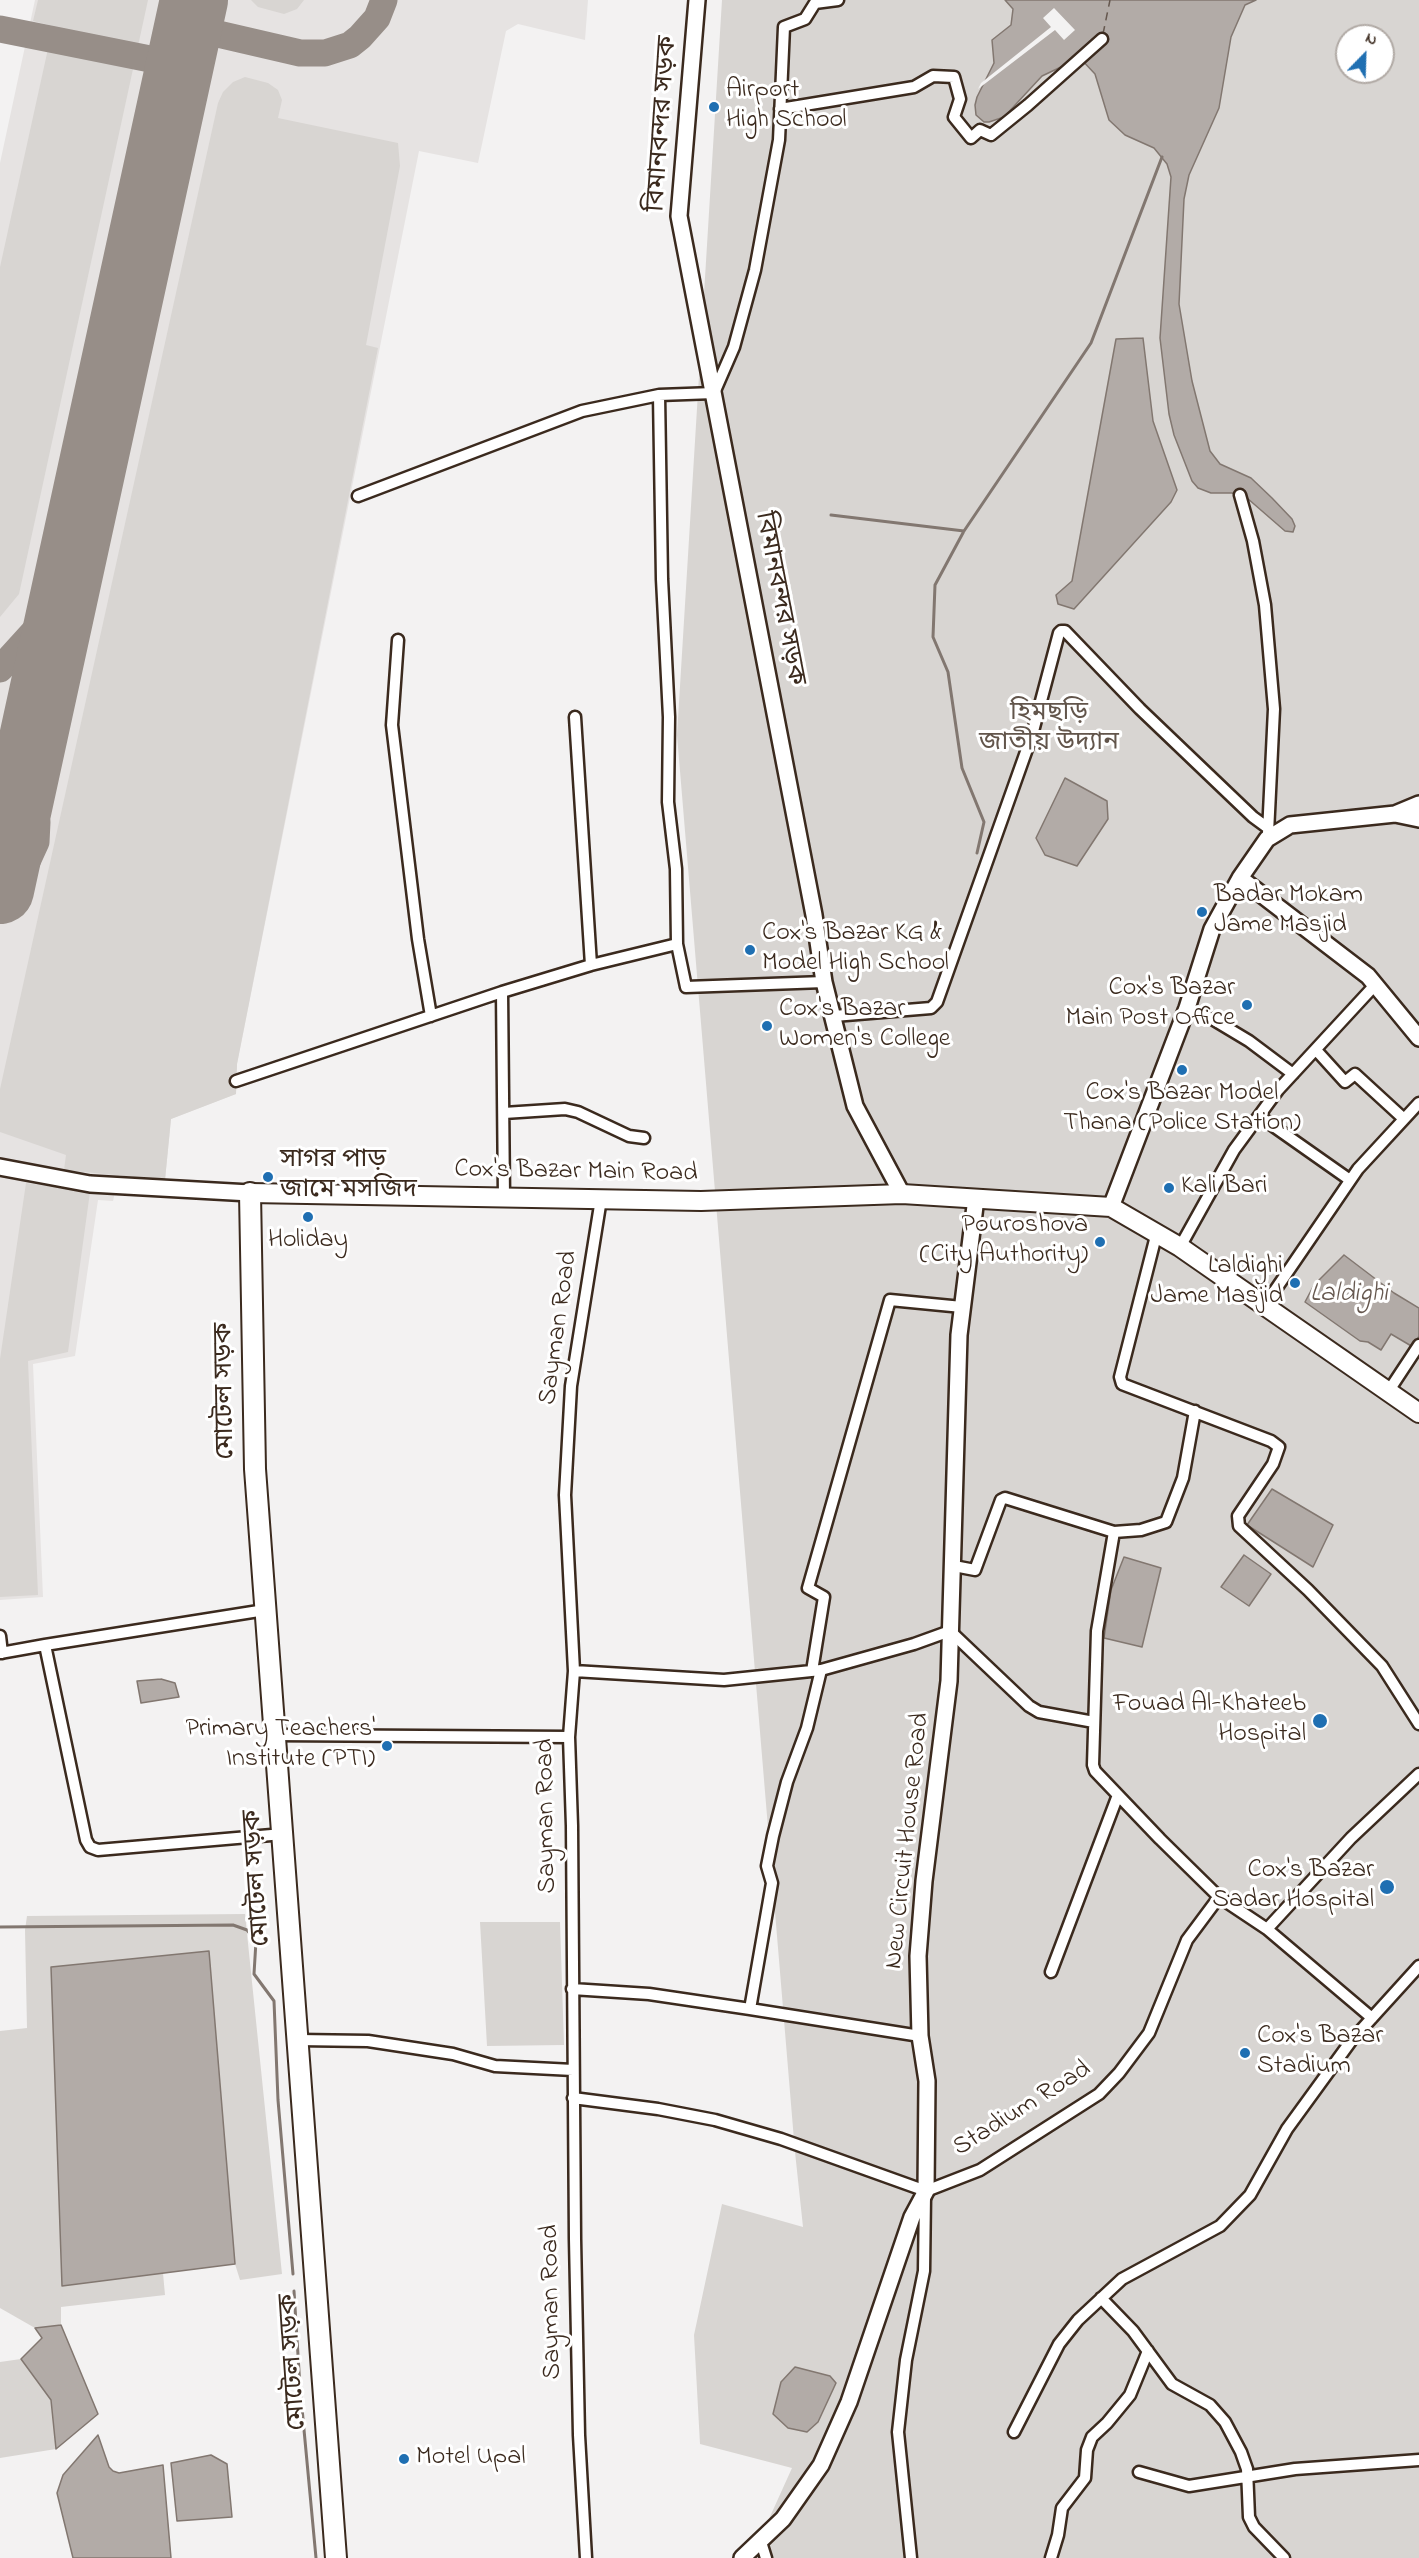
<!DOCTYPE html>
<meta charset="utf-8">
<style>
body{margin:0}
#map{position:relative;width:1419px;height:2558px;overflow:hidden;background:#f3f2f2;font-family:"Indie Flower",sans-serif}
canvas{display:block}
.north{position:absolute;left:1335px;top:24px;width:60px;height:60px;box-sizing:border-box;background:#fff;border:2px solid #b1aaa5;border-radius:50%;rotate:23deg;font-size:16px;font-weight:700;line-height:24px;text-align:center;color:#3b2a1e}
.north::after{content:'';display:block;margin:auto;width:21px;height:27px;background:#1f6fb2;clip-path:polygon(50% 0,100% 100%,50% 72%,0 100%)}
</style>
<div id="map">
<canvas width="1419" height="2558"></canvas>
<div class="north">N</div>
</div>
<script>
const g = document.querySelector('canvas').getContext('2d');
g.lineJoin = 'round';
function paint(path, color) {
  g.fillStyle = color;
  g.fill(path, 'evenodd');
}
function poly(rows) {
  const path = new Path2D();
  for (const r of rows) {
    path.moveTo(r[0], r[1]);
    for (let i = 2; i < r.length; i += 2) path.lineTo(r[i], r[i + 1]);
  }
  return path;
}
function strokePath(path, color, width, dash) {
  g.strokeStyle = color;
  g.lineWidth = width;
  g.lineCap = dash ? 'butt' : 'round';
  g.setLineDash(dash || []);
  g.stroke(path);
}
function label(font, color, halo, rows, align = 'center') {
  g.font = font + ' "Indie Flower","Noto Sans Bengali",sans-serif';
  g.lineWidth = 6;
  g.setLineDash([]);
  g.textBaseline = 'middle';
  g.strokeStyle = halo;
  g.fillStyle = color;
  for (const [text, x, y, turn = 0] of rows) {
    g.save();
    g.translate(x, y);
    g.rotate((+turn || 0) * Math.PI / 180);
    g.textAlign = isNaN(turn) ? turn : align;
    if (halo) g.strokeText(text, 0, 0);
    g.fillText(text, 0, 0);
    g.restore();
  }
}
const built = poly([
 [35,0,588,0,585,40,518,24,506,31,478,163,419,151,237,1064,236,1094,171,1119,165,1180,119,1175,113,1201,98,1200,75,1356,33,1364,43,1597,0,1600,0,163]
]);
const green = poly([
 [38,0,148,0,19,594,0,617,0,267,53,26,33,21],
 [251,0,304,0,297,9,284,14,258,7],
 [722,0,1419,0,1419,2558,754,2558,754,2552,792,2468,700,2444,694,2335,722,2204,803,2227,795,2152,677,735],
 [1347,36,1383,36,1383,72,1347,72],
 [245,77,268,83,278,90,282,100,278,118,398,143,400,166,366,345,378,348,237,1064,236,1094,171,1119,165,1180,64,1170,66,1155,0,1132,0,1089,218,103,223,92,233,82],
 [26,1183,90,1192,68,1352,28,1361,38,1595,0,1597,0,1359],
 [245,1914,282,2274,240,2280,235,2264,209,1951,51,1967,62,2286,163,2273,165,2295,61,2307,61,2325,35,2328,0,2308,0,2031,27,2028,25,1930,27,1916],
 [480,1922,560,1922,564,2045,487,2046],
 [21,2359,51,2400,56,2449,0,2458,0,2362]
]);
const water = poly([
 [1005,0,1256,0,1245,5,1231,37,1219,108,1189,175,1184,199,1179,304,1192,381,1210,451,1220,464,1251,478,1272,498,1292,519,1295,526,1293,532,1285,531,1247,498,1232,493,1211,493,1198,488,1192,481,1174,435,1169,414,1160,338,1171,177,1167,164,1154,148,1125,135,1109,120,1095,74,1080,58,1042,76,1004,117,989,122,984,122,976,115,975,105,977,97,994,63,992,40,1011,25,1013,9,1005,0],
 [1143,338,1153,421,1177,490,1171,502,1074,609,1058,604,1056,595,1072,581,1116,339,1143,338],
 [1065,778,1107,801,1108,819,1077,866,1045,855,1036,838,1065,778],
 [1344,1255,1394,1293,1419,1308,1419,1336,1413,1347,1391,1334,1381,1350,1368,1342,1360,1341,1305,1302,1314,1285,1344,1255],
 [1272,1489,1333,1525,1313,1567,1247,1525,1272,1489],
 [1244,1555,1271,1574,1249,1606,1221,1587,1244,1555],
 [1124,1557,1161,1568,1142,1647,1104,1638,1111,1590,1124,1557],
 [161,1679,175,1683,179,1697,141,1703,137,1681,161,1679],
 [209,1951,235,2264,62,2286,51,1967,209,1951],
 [61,2325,98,2414,56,2449,51,2400,21,2359,42,2338,35,2328,61,2325],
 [795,2367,830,2376,836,2383,818,2422,807,2432,788,2428,773,2414,781,2382,795,2367],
 [98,2435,109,2467,113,2471,119,2473,163,2465,171,2558,73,2558,57,2493,63,2475,98,2435],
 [211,2455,227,2464,232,2517,177,2521,171,2463,211,2455]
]);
const pier = poly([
 [1054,8,1075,30,1064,40,1055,30,978,89,981,83,1051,27,1043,18]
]);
const stream = poly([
 [831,515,964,531],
 [977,853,984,822,962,768,948,672,933,637,935,585,964,531,1091,343,1162,157],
 [0,1927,233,1925,247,1930,256,1941,254,1974,274,2001,278,2100,293,2274],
 [294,2291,300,2387,316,2558]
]);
const ferry = poly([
 [1103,34,1110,0]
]);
const taxiway = poly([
 [0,29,180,65],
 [218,34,300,53,325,53,350,45,360,37,377,18,384,0],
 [181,58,186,48,197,37,204,34,218,34,206,28,201,22,194,9,194,1],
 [0,669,50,614,58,604,67,582],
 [0,884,12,878,25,866,36,842,37,822,25,791,24,779]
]);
const runway = poly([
 [0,890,194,0]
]);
const street = poly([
 [780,109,914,87,933,76,954,77,960,99,954,117,971,138,980,130,991,135,1028,105,1102,39],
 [1240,495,1253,541,1265,605,1274,709,1268,833],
 [358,496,582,411,659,395],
 [398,640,392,725,418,939,431,1016],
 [575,717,591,965],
 [824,982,686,987,677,944,676,869,668,802,669,717,662,579,659,395,714,393,734,347,755,270,779,140,784,27,805,19,815,3,838,0],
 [502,992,504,1197],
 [1187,1008,1214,1020,1249,1041,1293,1074],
 [834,1016,931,1008,937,1002,1032,735,1059,633,1061,631,1065,631,1140,709,1253,817,1268,828],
 [1316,1050,1345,1082,1355,1074,1404,1119],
 [236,1081,502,992,591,965,677,944],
 [504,1113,565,1109,578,1112,629,1136,644,1138],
 [1259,1116,1350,1180],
 [1157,1232,1120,1377,1122,1384,1271,1441,1279,1447,1273,1464,1238,1516,1239,1526,1308,1590,1382,1666,1419,1724],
 [1180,1247,1234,1150,1278,1090,1375,985],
 [1265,1305,1358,1169,1419,1103],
 [1388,1392,1419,1345],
 [1114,1532,1097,1631,1093,1765,1095,1771,1160,1839,1219,1897,1267,1929,1372,2018],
 [954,1566,975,1570,1001,1500,1005,1498,1114,1532,1141,1530,1166,1522,1183,1478,1195,1411],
 [265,1610,45,1645,86,1840,90,1847,98,1850,283,1834],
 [0,1636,2,1653],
 [0,1653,45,1645],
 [821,1670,807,1728,787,1782,773,1836,767,1866,772,1883,750,2009,920,2036],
 [574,1671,724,1680,821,1670,914,1644,950,1631,1029,1706,1039,1712,1094,1722],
 [812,1671,824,1597,808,1588,890,1300,962,1307],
 [274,1735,569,1737],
 [1267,1929,1351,1838,1419,1774],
 [1051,1972,1118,1795],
 [572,1989,649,1994,750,2009],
 [298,2040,368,2041,453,2054,495,2066,573,2070],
 [573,2098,658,2109,715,2120,781,2139,926,2191],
 [926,2191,980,2170,1099,2094,1119,2073,1149,2033,1187,1940,1219,1897],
 [1101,2298,1133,2331,1172,2384,1210,2405,1225,2422,1241,2452,1247,2469,1249,2517,1254,2527,1284,2558],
 [1014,2432,1059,2344,1078,2320,1122,2279,1220,2226,1250,2195,1287,2129,1351,2041,1419,1966],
 [1139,2472,1189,2486,1295,2469,1419,2460],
 [761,2542,766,2558],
 [586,2558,579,2435,575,2239,572,1826,569,1737,574,1671,565,1495,571,1386,601,1199],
 [911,2558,898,2432,906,2360,924,2271,925,2195],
 [1051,2558,1058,2535,1062,2508,1085,2478,1087,2450,1092,2437,1107,2423,1130,2395,1148,2351]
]);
const secondary = poly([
 [697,0,679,216,814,915,824,982,855,1106,902,1194],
 [1395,814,1419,819],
 [1240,878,1368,976,1419,1038],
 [0,1167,90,1184,250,1193],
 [1111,1207,1187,1008,1212,929,1240,878,1267,839,1290,825,1395,814,1419,804],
 [742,2558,783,2519,821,2465,849,2402,912,2217,926,2191,927,2081,920,2036,918,1956,924,1881,949,1681,959,1335,976,1198]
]);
const primary = poly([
 [250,1193,701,1201,902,1194,1111,1207,1180,1247,1419,1413]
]);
const highway = poly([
 [250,1193,255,1469,336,2558]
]);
const markers = [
 [714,107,6,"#1f6fb2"],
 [1202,912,6,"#1f6fb2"],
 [750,950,6,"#1f6fb2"],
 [1247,1005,6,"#1f6fb2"],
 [767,1026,6,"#1f6fb2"],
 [1182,1070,6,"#1f6fb2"],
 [268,1177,6,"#1f6fb2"],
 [1169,1188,6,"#1f6fb2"],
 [308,1217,6,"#1f6fb2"],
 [1100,1242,6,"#1f6fb2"],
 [1295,1283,6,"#1f6fb2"],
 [1320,1721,8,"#1f6fb2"],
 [387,1746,6,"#1f6fb2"],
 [1387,1887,8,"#1f6fb2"],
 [1245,2053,6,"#1f6fb2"],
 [404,2459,6,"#1f6fb2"]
];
const poiNames = [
 ["Airport",726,92],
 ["High School",726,122],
 ["Badar Mokam",1214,897],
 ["Jame Masjid",1214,927],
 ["Cox's Bazar KG &",762,935],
 ["Model High School",762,965],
 ["Cox's Bazar",1235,990,"right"],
 ["Main Post Office",1235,1020,"right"],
 ["Cox's Bazar",779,1011],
 ["Women's College",779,1041],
 ["Cox's Bazar Model",1182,1095,"center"],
 ["Thana (Police Station)",1182,1125,"center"],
 ["সাগর পাড়",280,1162],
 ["জামে মসজিদ",280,1192],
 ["Kali Bari",1181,1188],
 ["Pouroshova",1088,1227,"right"],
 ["(City Authority)",1088,1257,"right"],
 ["Holiday",308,1242,"center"],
 ["Laldighi",1283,1268,"right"],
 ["Jame Masjid",1283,1298,"right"],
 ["Fouad Al-Khateeb",1306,1706,"right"],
 ["Hospital",1306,1736,"right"],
 ["Primary Teachers'",375,1731,"right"],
 ["Institute (PTI)",375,1761,"right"],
 ["Cox's Bazar",1374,1872,"right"],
 ["Sadar Hospital",1374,1902,"right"],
 ["Cox's Bazar",1257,2038],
 ["Stadium",1257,2068],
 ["Motel Upal",416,2459]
];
const streetNames = [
 ["বিমানবন্দর সড়ক",664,124,-86],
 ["বিমানবন্দর সড়ক",778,599,79],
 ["Cox's Bazar Main Road",576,1173,1],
 ["Sayman Road",560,1328,-82],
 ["মোটেল সড়ক",227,1391,-91],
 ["Sayman Road",548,1816,-91],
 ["New Circuit House Road",909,1841,-84],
 ["মোটেল সড়ক",259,1878,-94],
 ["Stadium Road",1023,2110,-32],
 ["Sayman Road",553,2302,-91],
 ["মোটেল সড়ক",295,2362,-94]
];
const parkNames = [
 ["হিমছড়ি",1049,715],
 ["জাতীয় উদ্যান",1049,745]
];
const waterNames = [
 ["Laldighi",1349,1296]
];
paint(built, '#e6e3e2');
paint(green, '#d8d5d2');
paint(water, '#b2aba7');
strokePath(water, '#827770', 1.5);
paint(pier, '#f3f2f2');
strokePath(stream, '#827770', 3);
strokePath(ferry, '#65574e', 1.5, [8, 6]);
strokePath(taxiway, '#978e88', 27);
strokePath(runway, '#978e88', 68);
strokePath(street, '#3b2a1e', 15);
strokePath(secondary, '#3b2a1e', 20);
strokePath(primary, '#3b2a1e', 22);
strokePath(highway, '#3b2a1e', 24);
strokePath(street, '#fff', 10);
strokePath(secondary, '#fff', 15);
strokePath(primary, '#fff', 18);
strokePath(highway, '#fff', 20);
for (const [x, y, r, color] of markers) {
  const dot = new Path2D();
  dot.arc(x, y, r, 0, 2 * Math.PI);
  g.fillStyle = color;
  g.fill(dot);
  strokePath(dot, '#fff', 2);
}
label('26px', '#3b2a1e', '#fff', poiNames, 'left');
label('26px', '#3b2a1e', '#fff', streetNames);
label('26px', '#62554b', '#fff', parkNames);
label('italic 27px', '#65574e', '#fff', waterNames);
</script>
